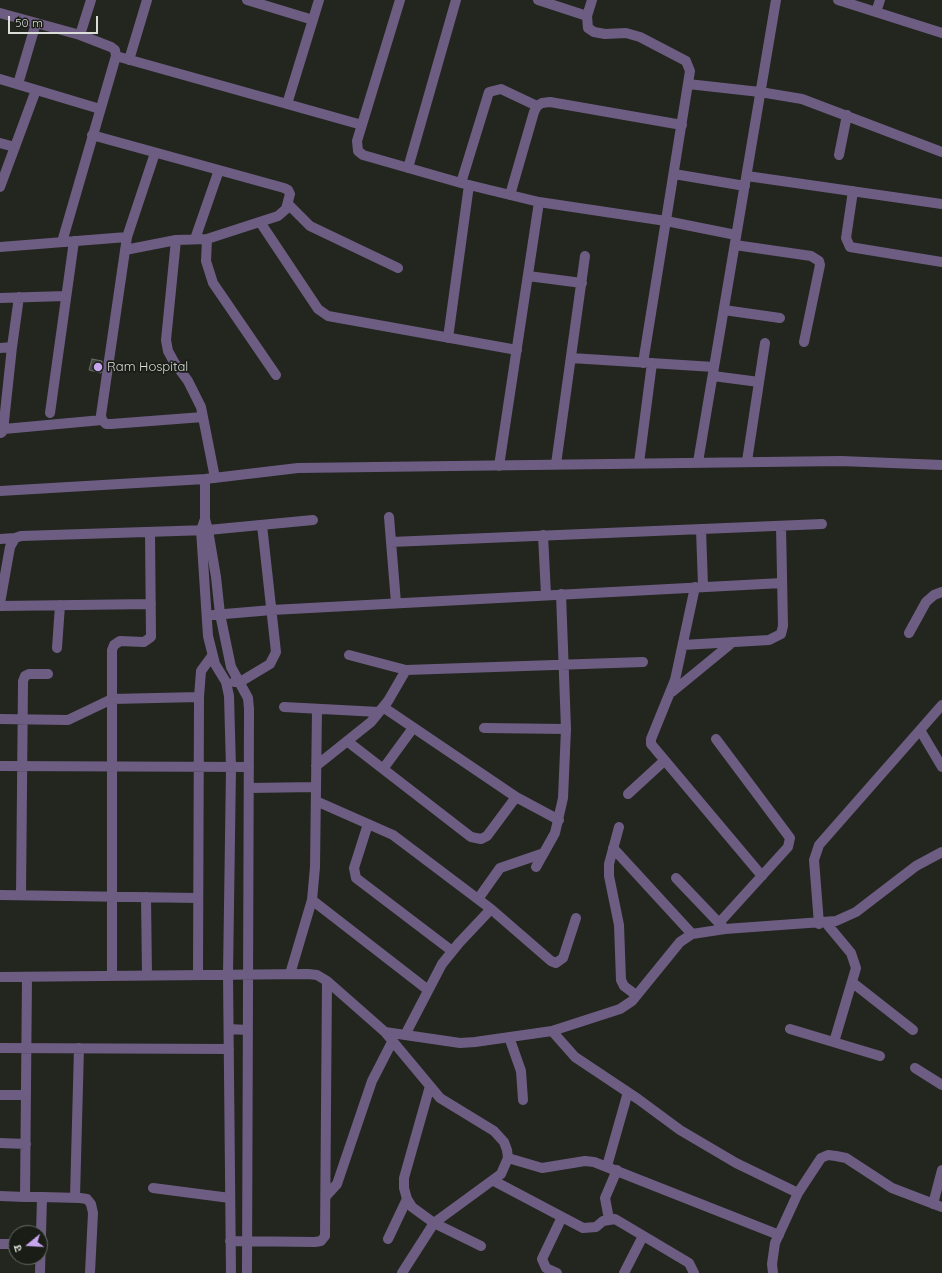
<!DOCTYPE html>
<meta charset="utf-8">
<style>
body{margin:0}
#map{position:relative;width:942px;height:1273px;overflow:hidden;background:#22261f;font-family:Quicksand,"Noto Sans Devanagari",sans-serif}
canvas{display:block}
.north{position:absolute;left:8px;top:1225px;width:40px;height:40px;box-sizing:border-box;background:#191d16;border:1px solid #666a64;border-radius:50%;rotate:252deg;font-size:11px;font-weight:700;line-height:16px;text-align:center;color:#daddd8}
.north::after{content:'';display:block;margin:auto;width:14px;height:18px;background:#c8a6ef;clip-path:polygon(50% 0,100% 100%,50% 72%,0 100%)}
.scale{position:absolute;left:8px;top:16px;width:90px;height:18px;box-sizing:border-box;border:2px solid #daddd8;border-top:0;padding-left:5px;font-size:12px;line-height:14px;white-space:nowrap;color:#daddd8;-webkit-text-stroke:3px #191d16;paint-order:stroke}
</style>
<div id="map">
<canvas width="942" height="1273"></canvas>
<div class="north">उ</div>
<div class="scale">50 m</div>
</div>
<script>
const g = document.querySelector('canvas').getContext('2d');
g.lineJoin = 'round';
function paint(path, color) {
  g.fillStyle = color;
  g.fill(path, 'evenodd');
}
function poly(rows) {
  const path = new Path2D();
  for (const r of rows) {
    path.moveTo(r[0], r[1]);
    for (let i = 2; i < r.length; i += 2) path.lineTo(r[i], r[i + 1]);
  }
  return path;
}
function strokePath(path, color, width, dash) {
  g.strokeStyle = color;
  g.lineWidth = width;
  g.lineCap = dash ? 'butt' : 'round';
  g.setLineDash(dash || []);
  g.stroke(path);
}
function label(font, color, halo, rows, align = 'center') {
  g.font = font + ' Quicksand,sans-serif';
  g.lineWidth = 3.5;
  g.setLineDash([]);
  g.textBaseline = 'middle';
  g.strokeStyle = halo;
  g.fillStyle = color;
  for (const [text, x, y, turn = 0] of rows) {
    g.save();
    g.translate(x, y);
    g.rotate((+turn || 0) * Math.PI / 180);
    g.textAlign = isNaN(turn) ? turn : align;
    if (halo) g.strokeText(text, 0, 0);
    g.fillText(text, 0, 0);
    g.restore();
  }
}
const building = poly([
 [92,359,102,361,101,373,89,370,92,359]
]);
const minor = poly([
 [247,0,313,20],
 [400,0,357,141,358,151,363,155,461,183,539,202,666,221,736,235],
 [538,0,587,16],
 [592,0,587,16,588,28,594,32,605,34,626,33,640,37,686,61,690,71,643,363],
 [838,0,942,33],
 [876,12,880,0],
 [0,13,80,35,91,0],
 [116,56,362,125],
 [129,60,147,0],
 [0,79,100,109],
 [18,84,36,23],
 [688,84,760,92,802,99,942,152],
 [287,104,319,0],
 [92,135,284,188,288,190,290,194,286,209,278,216,207,239,176,240,166,340,168,351,174,362,188,381,201,407,215,478],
 [0,143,15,147],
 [839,155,847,115],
 [408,168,456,0],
 [674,174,745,186],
 [747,176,942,204],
 [461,183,489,92,501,89,537,106],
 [0,187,36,90],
 [853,191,846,238,850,247,942,262],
 [510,195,534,112,537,106,542,103,550,102,682,125],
 [288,204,310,226,398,268],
 [260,222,318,309,328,316,517,350],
 [127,237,155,153],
 [195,239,219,170],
 [207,239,206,261,213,283,276,375],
 [62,242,116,56,115,50,111,47,80,35],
 [735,245,811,256,819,261,820,265,804,342],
 [0,247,127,237,101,415,102,420,106,424,111,424,203,417],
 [125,250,176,240],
 [528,276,582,283],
 [0,298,66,296],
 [724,310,780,318],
 [448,338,469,185],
 [0,348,12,347,19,297],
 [571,358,714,367],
 [713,376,759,382],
 [50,413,74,241],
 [4,429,102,420],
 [1,433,3,431,12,347],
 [747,461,765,343],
 [698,462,776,0],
 [639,463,652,363],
 [556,464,585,256],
 [499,466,539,202],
 [0,491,205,479,298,468,841,461,942,465],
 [389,517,396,603],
 [205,519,205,479],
 [701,529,703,586],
 [543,535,546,595],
 [0,539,15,538],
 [391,542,822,524],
 [695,587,675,680,651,739,651,744,762,876],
 [0,603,10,547,15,538,21,536,208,530,313,520],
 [0,606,151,604],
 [213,615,272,610,782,583],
 [909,633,926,602,934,595,942,592],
 [683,645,769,640,781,634,783,626,781,526],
 [57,648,60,605],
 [349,655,406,670],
 [234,682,240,682,270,664,276,652,262,525],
 [672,692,733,642],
 [284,707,379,712],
 [383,707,516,797,559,820],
 [0,719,68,720,112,699,199,697],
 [484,728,566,729],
 [920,730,942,767],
 [716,739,790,838,788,847,719,923,725,929],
 [347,741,471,837,481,839,487,836,516,797],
 [0,766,249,767],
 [316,766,371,722,388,701,406,670,643,662],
 [383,769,413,728],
 [249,788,316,787],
 [628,794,664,761],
 [316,801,393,835,491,909],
 [368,824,354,868,356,878,452,951],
 [619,827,609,864,609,876,619,925,621,980,624,986,636,995],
 [613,848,692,934],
 [536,867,555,833,563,798,566,729,561,594],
 [676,878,719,923],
 [0,895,198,898],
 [21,895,23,681,25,676,29,674,48,674],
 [146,897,147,975],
 [478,899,500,868,544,853],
 [312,900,428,990],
 [826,923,851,953,856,968,834,1042],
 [819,924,814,860,819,845,942,705],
 [198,974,199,697,201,671,212,656],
 [290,974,312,900,315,867,317,709],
 [112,976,112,650,114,645,120,641,144,642,151,637,150,532],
 [0,977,308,974,317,975,327,981,385,1032,440,1098,494,1131,504,1142,507,1150,508,1158,501,1174,434,1223,402,1273],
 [27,977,25,1197,42,1197,40,1273],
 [853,983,913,1030],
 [229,1029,248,1030],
 [790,1029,880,1056],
 [552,1031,575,1057,638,1099,680,1130,736,1163,798,1193,821,1158,828,1155,836,1156,846,1158,892,1188,942,1207],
 [385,1032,460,1043,475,1042,552,1031,620,1009,632,1001,680,942,692,934,725,929,836,921,856,912,916,866,942,852],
 [405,1035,442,964,459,943,491,909,551,961,556,963,563,958,576,918],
 [509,1037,521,1071,523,1100],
 [0,1048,229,1049],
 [915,1068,942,1085],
 [430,1086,404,1178,404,1188,407,1199,412,1207,434,1223,481,1246],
 [0,1095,26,1095],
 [0,1143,26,1144],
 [508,1158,542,1168,585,1161,594,1162,779,1235],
 [607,1166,628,1092],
 [494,1181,583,1228,596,1227,603,1221,615,1219,689,1263,694,1273],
 [153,1188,230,1198],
 [0,1196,25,1197],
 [326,1196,337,1184,372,1081,392,1042],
 [42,1197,80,1198,87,1199,91,1204,93,1213,90,1273],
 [75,1197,79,1048],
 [933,1204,942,1170],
 [609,1219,605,1198,617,1170],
 [388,1239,407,1199],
 [230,1241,315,1242,321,1241,325,1236,327,981],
 [0,1244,16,1244],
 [231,1273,228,974,231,768,229,696,226,682,215,664,208,636,201,530,205,519,208,530,216,577,220,614,231,667,248,698,249,709,247,1273],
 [557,1273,546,1268,542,1259,562,1217],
 [624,1273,643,1236],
 [773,1273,772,1264,775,1243,798,1193]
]);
const markers = [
 [98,367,5,"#c8a6ef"]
];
const poiNames = [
 ["Ram Hospital",107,367]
];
paint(building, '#444840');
strokePath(building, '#676c63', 1);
strokePath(minor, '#6e5d82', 10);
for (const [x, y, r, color] of markers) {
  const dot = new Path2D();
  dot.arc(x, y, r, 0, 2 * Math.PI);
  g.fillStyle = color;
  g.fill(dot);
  strokePath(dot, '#191d16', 1.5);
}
label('13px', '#daddd8', '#191d16', poiNames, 'left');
</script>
